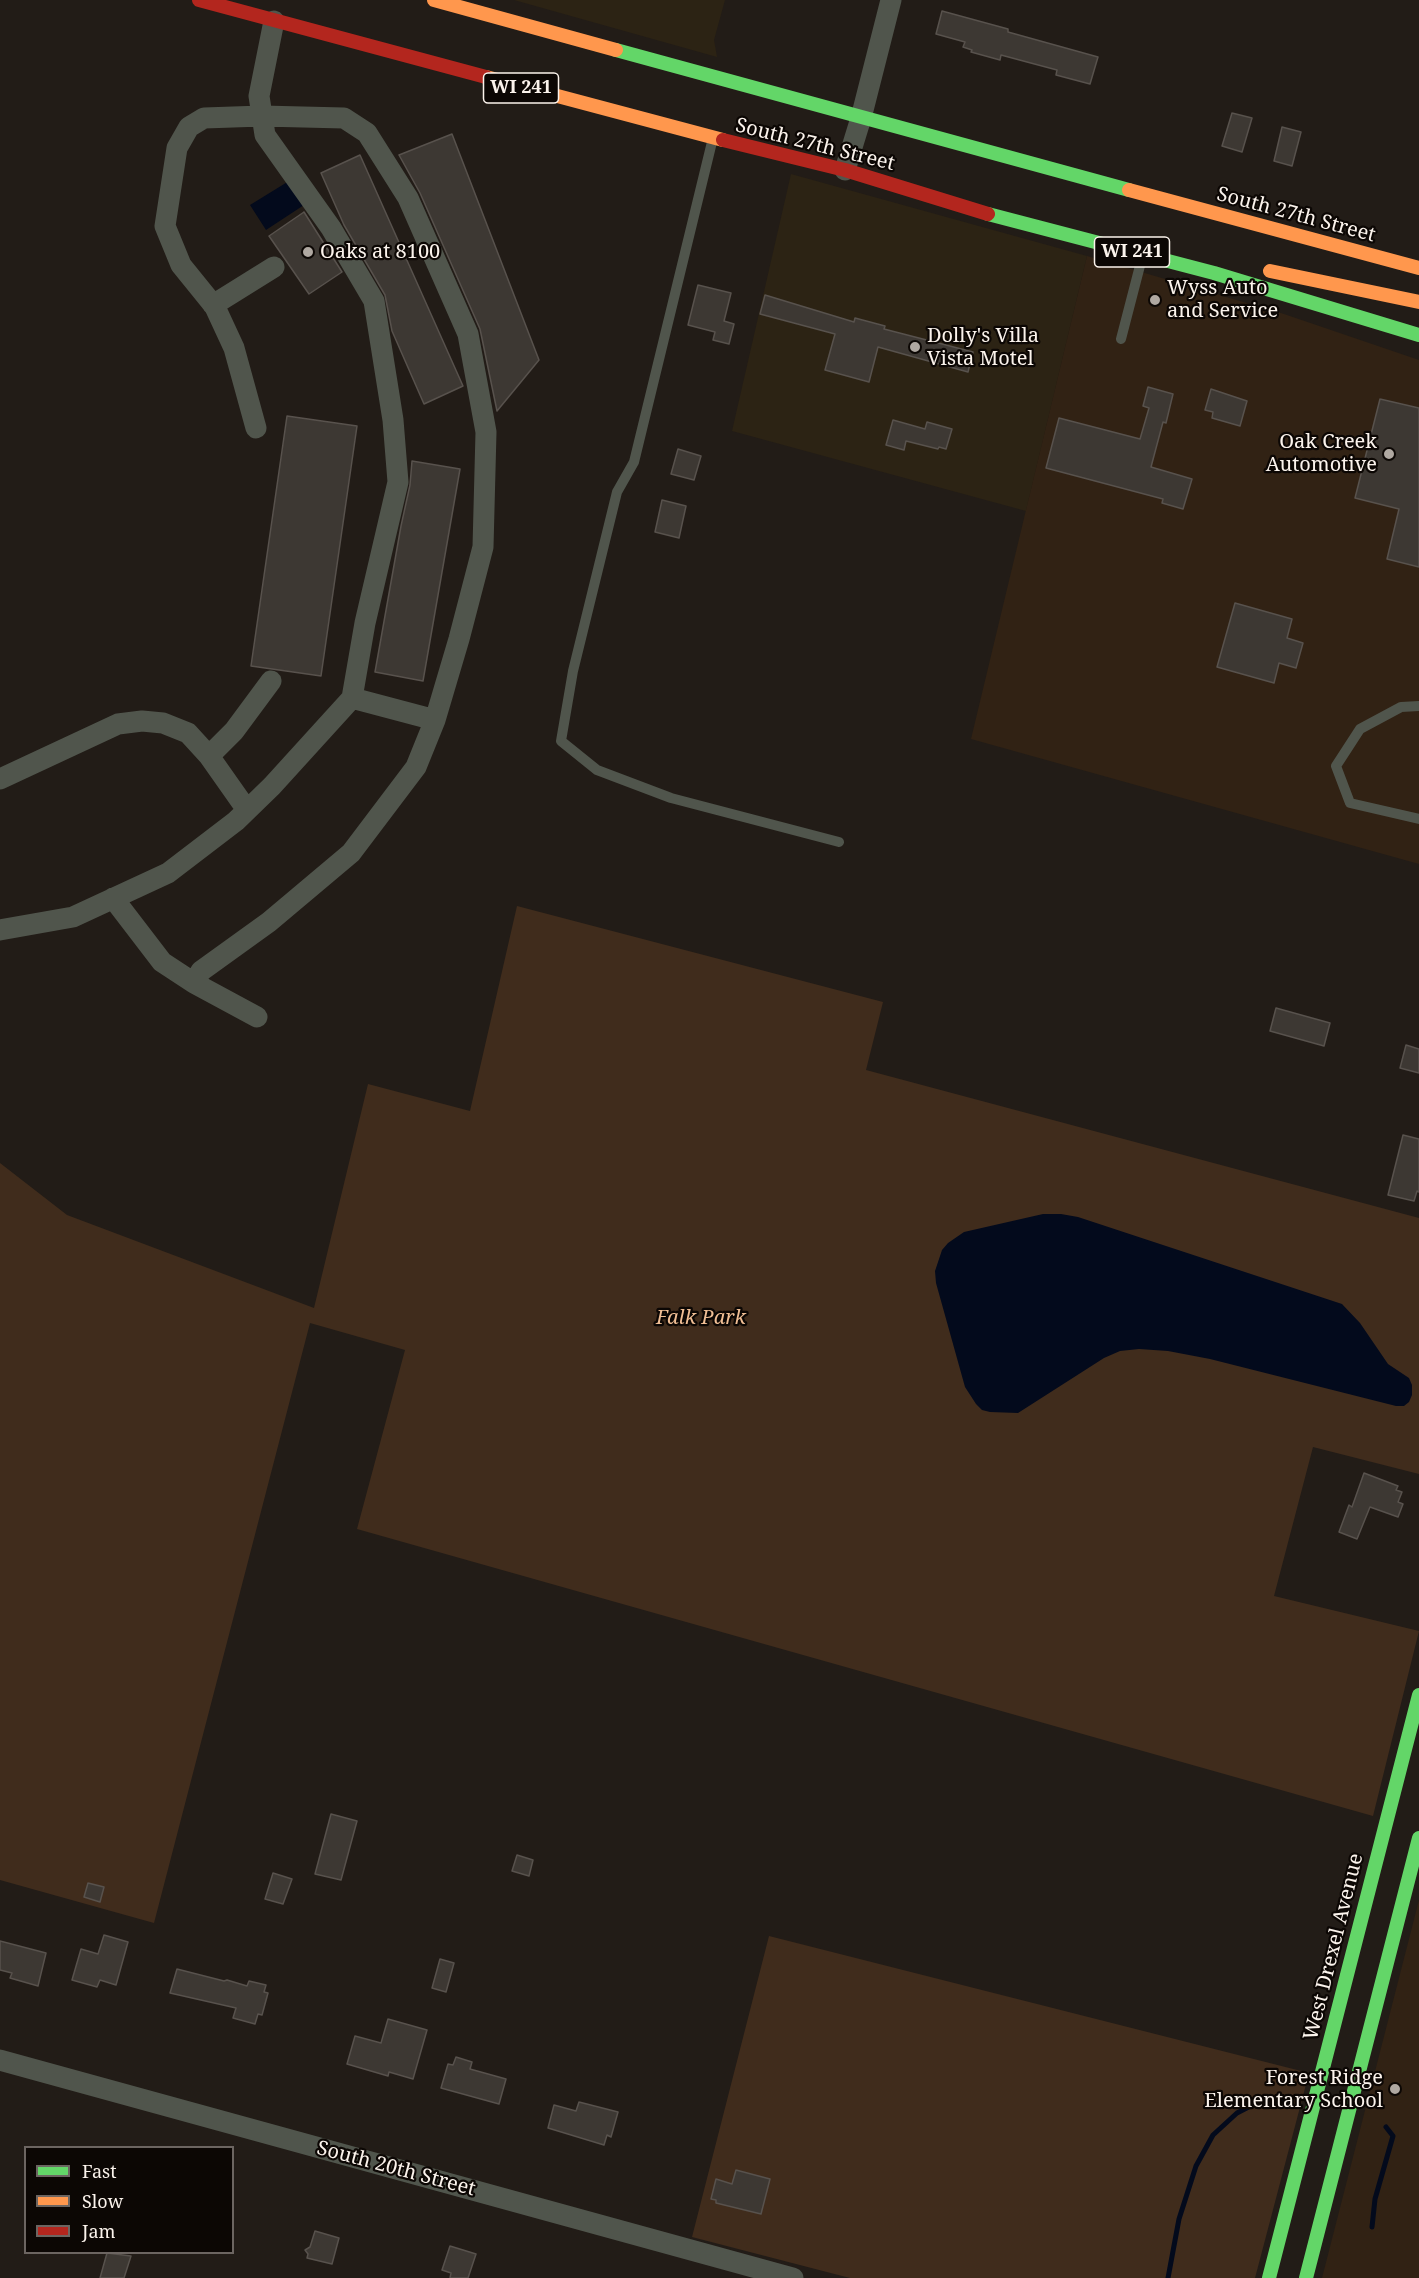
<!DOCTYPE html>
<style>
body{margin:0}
#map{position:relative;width:1419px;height:2278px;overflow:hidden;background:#221c17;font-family:"Noto Serif",serif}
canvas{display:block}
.legend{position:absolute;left:24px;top:2146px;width:210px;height:108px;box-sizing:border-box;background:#0c0704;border:2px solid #6c6561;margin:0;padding:8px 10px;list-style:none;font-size:18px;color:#fbf3ec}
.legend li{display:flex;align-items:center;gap:12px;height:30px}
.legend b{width:30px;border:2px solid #6c6561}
</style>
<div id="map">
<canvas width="1419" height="2278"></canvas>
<ul class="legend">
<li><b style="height:8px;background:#63d668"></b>Fast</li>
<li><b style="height:8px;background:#ff974d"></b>Slow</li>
<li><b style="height:8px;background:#b3261e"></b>Jam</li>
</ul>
</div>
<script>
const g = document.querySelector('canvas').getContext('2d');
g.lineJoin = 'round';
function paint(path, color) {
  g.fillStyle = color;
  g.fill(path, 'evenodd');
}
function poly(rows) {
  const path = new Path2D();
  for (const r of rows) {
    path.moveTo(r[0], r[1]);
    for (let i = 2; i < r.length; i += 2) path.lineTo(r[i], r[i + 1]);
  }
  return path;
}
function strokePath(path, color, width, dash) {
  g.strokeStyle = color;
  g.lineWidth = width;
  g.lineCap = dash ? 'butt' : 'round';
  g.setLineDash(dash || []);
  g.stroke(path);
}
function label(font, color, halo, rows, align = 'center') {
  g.font = font + ' "Noto Serif",serif';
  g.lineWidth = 4.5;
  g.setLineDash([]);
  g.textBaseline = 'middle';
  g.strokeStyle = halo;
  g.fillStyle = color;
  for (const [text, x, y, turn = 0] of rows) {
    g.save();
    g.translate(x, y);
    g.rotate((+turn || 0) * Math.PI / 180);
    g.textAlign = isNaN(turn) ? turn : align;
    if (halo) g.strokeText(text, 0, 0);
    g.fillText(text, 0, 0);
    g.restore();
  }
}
const commercial = poly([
 [514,0,725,0,714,40,717,57],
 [791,174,1087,256,1026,511,732,431]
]);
const built = poly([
 [1087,256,1284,314,1419,360,1419,864,971,739],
 [1419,1900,1419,2278,1322,2278]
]);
const green = poly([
 [517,906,883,1002,866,1070,1419,1218,1419,1474,1313,1447,1274,1596,1419,1631,1373,1816,357,1529,405,1350,310,1323,154,1923,0,1880,0,1163,67,1215,314,1308,368,1084,470,1111],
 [769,1936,1309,2073,1255,2278,850,2278,692,2237]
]);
const water = poly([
 [289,181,304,205,266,230,250,205],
 [1043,1214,1061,1214,1078,1217,1342,1304,1360,1323,1388,1364,1409,1378,1412,1385,1412,1395,1409,1402,1404,1406,1396,1406,1210,1359,1168,1351,1139,1349,1120,1351,1104,1358,1018,1413,990,1412,982,1410,976,1404,965,1387,936,1283,935,1271,942,1250,948,1243,964,1232]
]);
const stream = poly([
 [1372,2227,1375,2199,1393,2136,1386,2127],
 [1168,2278,1179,2219,1196,2166,1213,2135,1237,2113,1264,2099,1288,2101]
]);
const building = poly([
 [942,11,1008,29,1008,32,1098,57,1090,84,1056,75,1057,70,1027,62,1001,55,1000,60,971,52,972,50,963,47,965,42,936,34,942,11],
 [1232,113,1252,118,1242,152,1222,146,1232,113],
 [1282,127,1301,132,1292,166,1274,161,1282,127],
 [452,134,539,360,497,411,480,329,420,193,399,155,452,134],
 [360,155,463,386,424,404,392,331,385,295,344,225,321,173,360,155],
 [304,212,342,272,309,294,269,236,304,212],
 [698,285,731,293,724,321,734,324,729,344,713,340,715,332,688,325,698,285],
 [765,295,854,322,855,318,885,326,884,329,973,352,968,372,878,347,869,382,825,370,835,334,760,314,765,295],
 [1148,387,1173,394,1166,423,1163,422,1151,467,1192,479,1183,509,1162,503,1163,499,1046,468,1059,418,1140,439,1149,408,1143,406,1148,387],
 [1211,389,1247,401,1240,426,1212,418,1213,412,1205,410,1211,389],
 [1380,399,1419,408,1419,567,1387,559,1399,509,1355,498,1380,399],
 [287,416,357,426,321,676,251,666,287,416],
 [893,420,925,429,927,422,952,429,946,449,939,447,938,449,906,441,904,450,886,445,893,420],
 [678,449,701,456,694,480,671,474,678,449],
 [412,461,460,469,423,681,375,672,401,526,410,485,412,461],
 [662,500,686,506,679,538,655,532,662,500],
 [1235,603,1292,619,1287,638,1303,643,1296,668,1279,663,1274,683,1217,667,1235,603],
 [1276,1008,1330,1023,1324,1046,1270,1031,1276,1008],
 [1406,1045,1419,1049,1419,1073,1400,1068,1406,1045],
 [1403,1135,1419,1139,1419,1192,1417,1191,1414,1201,1388,1195,1403,1135],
 [1364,1473,1398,1486,1396,1490,1402,1492,1398,1502,1403,1504,1398,1517,1370,1507,1357,1539,1339,1532,1349,1505,1352,1507,1364,1473],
 [331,1814,357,1821,341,1880,315,1874,331,1814],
 [517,1855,533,1860,529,1876,512,1871,517,1855],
 [273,1873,292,1879,283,1904,265,1899,273,1873],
 [88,1883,104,1887,100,1902,84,1897,88,1883],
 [104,1935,128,1942,116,1985,100,1980,97,1987,72,1980,81,1949,98,1954,104,1935],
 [0,1941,46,1953,38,1986,10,1978,12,1973,0,1970,0,1941],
 [440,1959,454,1963,446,1992,432,1988,440,1959],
 [177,1969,224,1981,227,1980,247,1986,249,1981,266,1985,264,1992,268,1993,262,2015,258,2014,255,2024,233,2018,236,2008,170,1993,177,1969],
 [388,2019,427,2030,413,2079,389,2072,388,2076,347,2064,355,2036,381,2043,388,2019],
 [456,2057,472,2062,470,2069,506,2079,499,2104,441,2088,448,2064,453,2065,456,2057],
 [579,2102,618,2112,611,2137,607,2135,604,2145,548,2128,554,2105,576,2111,579,2102],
 [736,2170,770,2179,761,2214,716,2203,716,2200,711,2199,716,2179,732,2184,736,2170],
 [315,2231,339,2238,332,2264,307,2258,308,2254,305,2250,310,2247,315,2231],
 [450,2246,476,2254,468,2278,450,2278,451,2273,442,2270,450,2246],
 [107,2253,131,2256,124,2278,100,2278,107,2253]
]);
const lane = poly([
 [712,142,634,462,617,492,573,671,561,741,597,770,671,798,839,842],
 [1121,339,1142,258],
 [1419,706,1401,707,1360,729,1336,766,1350,803,1419,819]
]);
const street = poly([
 [274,21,259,96,265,135,331,228,374,301,393,420,398,482,365,623,352,698],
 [845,170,861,118,891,0],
 [213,305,274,267],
 [256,428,234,348,215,307,181,265,165,226,177,148,189,127,204,118,262,116,344,118,367,133,408,198,468,334,486,432,483,547,459,639,435,720,416,767,351,853,269,922,201,971,194,983,257,1017],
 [352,698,435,720],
 [0,779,118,724,142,721,163,723,188,733,209,756],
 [247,810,209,756,234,731,271,681],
 [113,898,162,962,194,983],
 [0,930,73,917,168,873,236,821,272,786,352,698],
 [0,2060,793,2278]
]);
const fast = poly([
 [616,50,1129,190],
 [988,214,1214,273,1419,335],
 [1269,2278,1419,1695],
 [1306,2278,1419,1838]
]);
const slow = poly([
 [434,0,616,50],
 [486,77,723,140],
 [1129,190,1419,268],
 [1270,271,1419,302]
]);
const jam = poly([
 [199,0,486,77],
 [723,140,845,170,988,214]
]);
const markers = [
 [308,252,6,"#afa8a1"],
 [1155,300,6,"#afa8a1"],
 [915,347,6,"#afa8a1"],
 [1389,454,6,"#afa8a1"],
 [1395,2089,6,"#afa8a1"]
];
const shields = [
 [521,88,75],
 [1132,252,75]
];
const shieldNames = [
 ["WI 241",521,88],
 ["WI 241",1132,252]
];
const streetNames = [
 ["South 27th Street",815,145,14],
 ["South 27th Street",1296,215,15],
 ["West Drexel Avenue",1334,1947,-76],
 ["South 20th Street",396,2169,15]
];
const poiNames = [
 ["Oaks at 8100",320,252],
 ["Wyss Auto",1167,288],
 ["and Service",1167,311],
 ["Dolly's Villa",927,336],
 ["Vista Motel",927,359],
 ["Oak Creek",1377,442,"right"],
 ["Automotive",1377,465,"right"],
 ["Forest Ridge",1383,2078,"right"],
 ["Elementary School",1383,2101,"right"]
];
const parkNames = [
 ["Falk Park",701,1318]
];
paint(commercial, '#2c2314');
paint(built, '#312214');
paint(green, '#402c1c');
paint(water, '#030a1c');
strokePath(stream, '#030a1c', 5);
paint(building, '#3d3833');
strokePath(building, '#58524d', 1.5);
strokePath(lane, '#50554c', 10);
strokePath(street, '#50554c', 21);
strokePath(fast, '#63d668', 14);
strokePath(slow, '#ff974d', 14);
strokePath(jam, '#b3261e', 14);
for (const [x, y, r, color] of markers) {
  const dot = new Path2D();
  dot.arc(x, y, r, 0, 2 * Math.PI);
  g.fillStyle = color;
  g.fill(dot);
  strokePath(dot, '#0c0704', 2);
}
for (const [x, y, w] of shields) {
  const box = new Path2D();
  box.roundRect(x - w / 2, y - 15, w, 30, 4.5);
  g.fillStyle = '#0c0704';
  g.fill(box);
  strokePath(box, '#fbf3ec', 1.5);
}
label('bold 18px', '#fbf3ec', null, shieldNames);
label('20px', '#fbf3ec', '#0c0704', streetNames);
label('20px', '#fbf3ec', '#0c0704', poiNames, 'left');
label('italic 20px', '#f1bf95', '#0c0704', parkNames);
</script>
